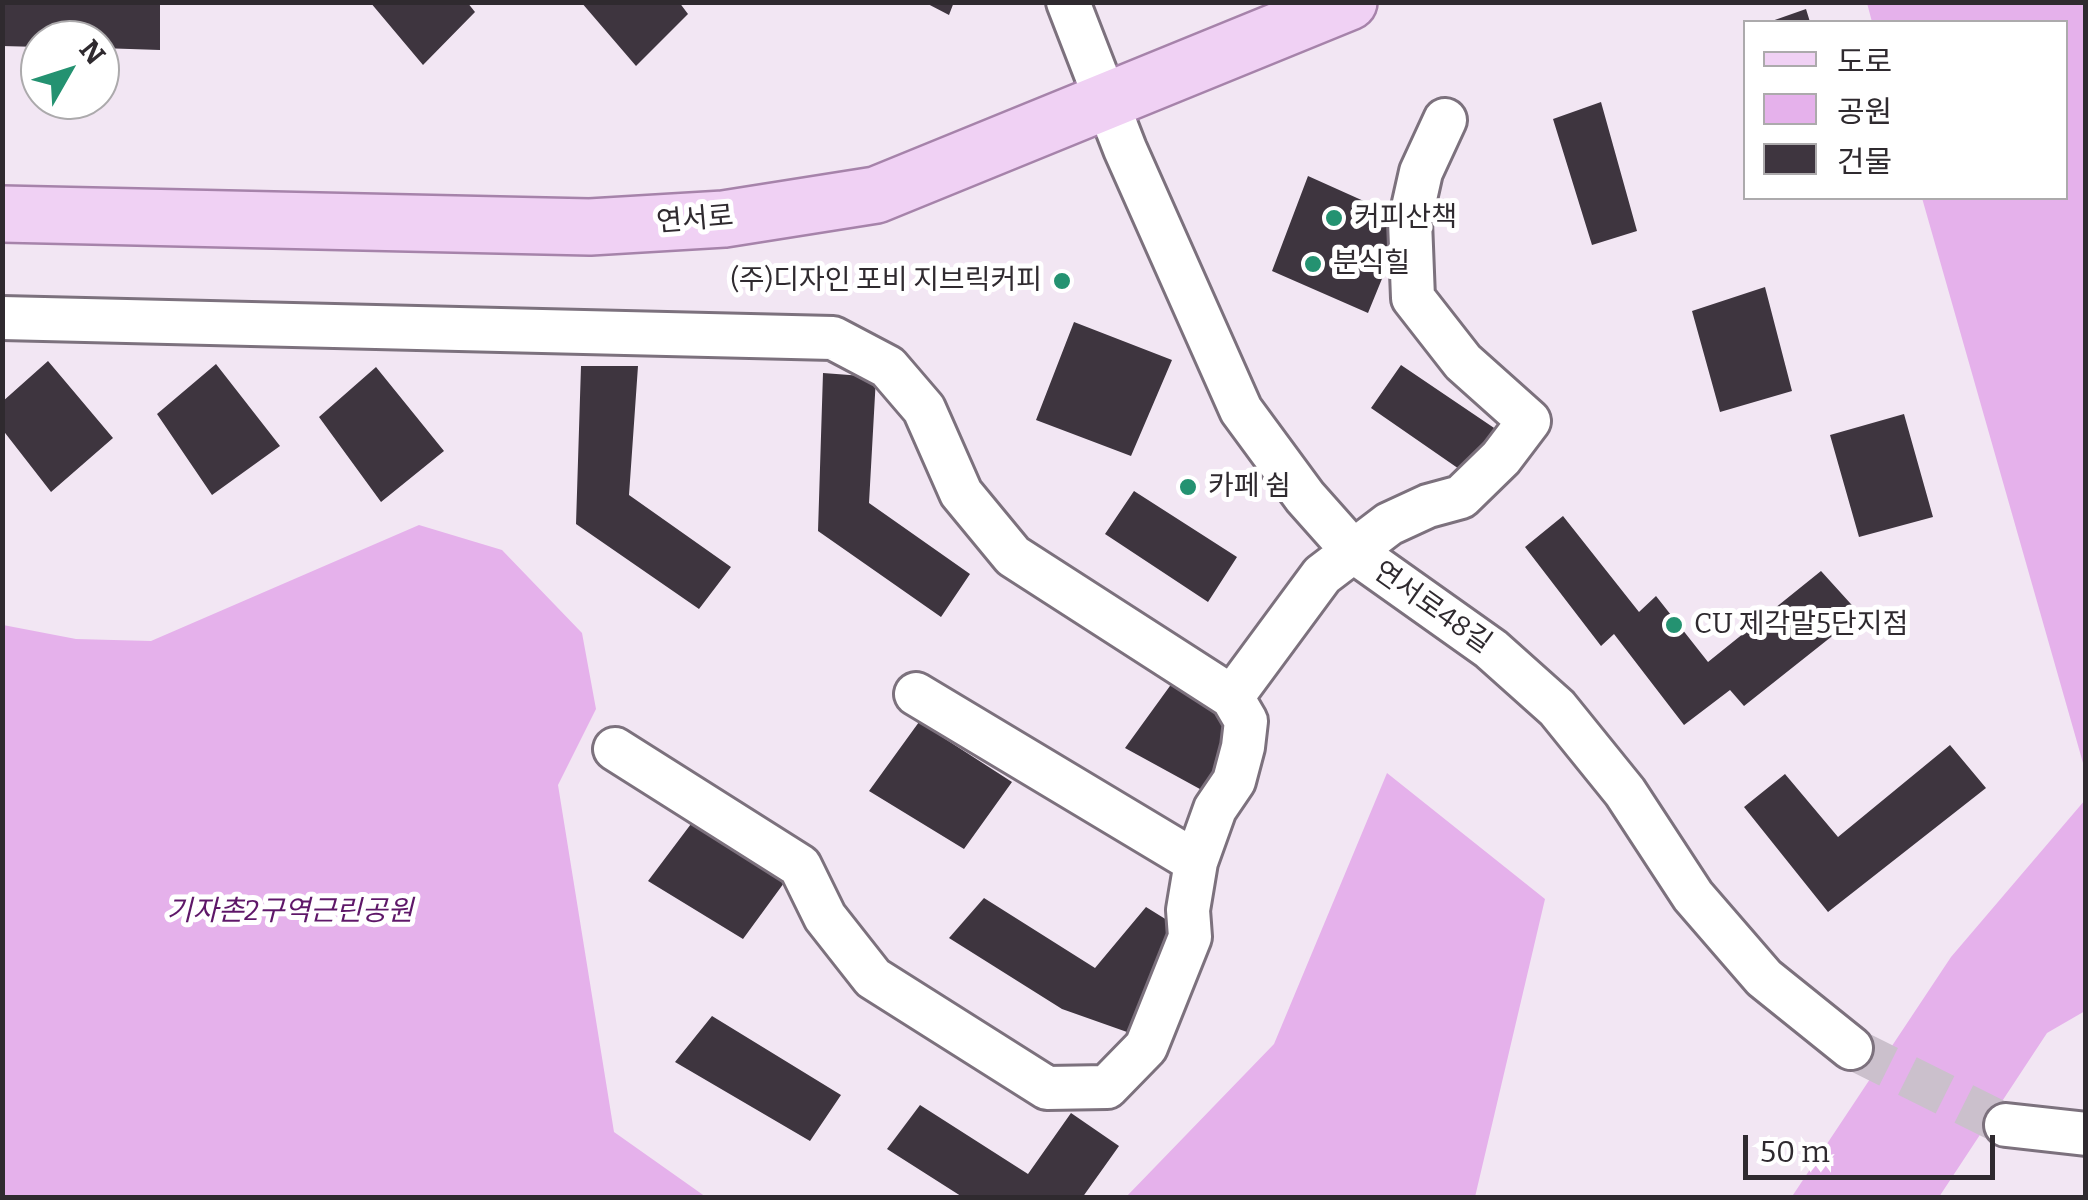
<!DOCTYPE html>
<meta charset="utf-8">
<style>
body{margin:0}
#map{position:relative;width:2088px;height:1200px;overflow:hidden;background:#f2e6f3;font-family:Bitter,"Noto Sans KR",serif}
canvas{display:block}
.frame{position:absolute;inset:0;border:5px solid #2f2a2f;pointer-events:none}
.legend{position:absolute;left:1743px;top:20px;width:325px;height:180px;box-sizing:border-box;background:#fff;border:2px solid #acaaac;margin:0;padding:12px 18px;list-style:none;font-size:30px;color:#2f2a2f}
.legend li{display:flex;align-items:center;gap:20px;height:50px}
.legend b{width:50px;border:2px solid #acaaac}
.north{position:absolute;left:20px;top:20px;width:100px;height:100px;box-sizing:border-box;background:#fff;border:2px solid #acaaac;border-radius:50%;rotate:51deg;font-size:28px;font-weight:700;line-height:40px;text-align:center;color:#2f2a2f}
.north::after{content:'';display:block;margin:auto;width:35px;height:45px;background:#249271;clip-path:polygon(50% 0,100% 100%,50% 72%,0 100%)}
.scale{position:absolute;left:1743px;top:1135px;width:252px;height:45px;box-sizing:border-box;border:5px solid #2f2a2f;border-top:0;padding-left:12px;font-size:30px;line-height:35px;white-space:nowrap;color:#2f2a2f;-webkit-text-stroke:8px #fff;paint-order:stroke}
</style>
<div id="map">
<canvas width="2088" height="1200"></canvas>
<div class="frame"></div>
<ul class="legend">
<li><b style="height:12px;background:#f0d1f4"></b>도로</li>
<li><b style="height:28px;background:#e5b1eb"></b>공원</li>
<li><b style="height:28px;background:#3e353f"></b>건물</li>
</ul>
<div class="north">N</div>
<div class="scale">50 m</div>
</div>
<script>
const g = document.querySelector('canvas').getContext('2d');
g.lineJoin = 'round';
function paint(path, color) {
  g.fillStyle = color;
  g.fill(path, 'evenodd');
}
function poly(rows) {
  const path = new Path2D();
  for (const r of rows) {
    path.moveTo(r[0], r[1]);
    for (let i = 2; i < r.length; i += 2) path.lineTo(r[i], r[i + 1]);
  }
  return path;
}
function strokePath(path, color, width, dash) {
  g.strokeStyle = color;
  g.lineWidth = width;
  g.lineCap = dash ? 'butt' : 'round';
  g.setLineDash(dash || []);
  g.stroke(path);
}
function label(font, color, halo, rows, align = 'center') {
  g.font = font + ' Bitter,"Noto Sans KR",serif';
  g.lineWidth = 10;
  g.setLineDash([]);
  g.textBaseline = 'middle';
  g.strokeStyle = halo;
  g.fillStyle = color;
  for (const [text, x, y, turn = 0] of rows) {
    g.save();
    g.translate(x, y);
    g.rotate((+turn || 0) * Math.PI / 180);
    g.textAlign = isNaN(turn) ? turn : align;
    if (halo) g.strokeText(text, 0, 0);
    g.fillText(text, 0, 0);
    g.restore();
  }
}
const green = poly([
 [1867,3,2085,3,2085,770,1922,198,2066,198,2066,22,1872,22],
 [419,525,502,550,582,633,596,709,558,785,614,1132,706,1197,3,1197,3,625,76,639,151,641],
 [1387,773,1545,899,1475,1197,1126,1197,1274,1044],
 [2085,800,2085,1011,2047,1033,1939,1197,1791,1198,1951,957]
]);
const building = poly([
 [2,2,160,2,160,50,100,48,100,40,40,40,40,47,2,46],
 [370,2,467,2,475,12,423,65],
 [581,2,679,2,688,14,636,66],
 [924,2,954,2,949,15],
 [1806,9,1810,22,1769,22],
 [1601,102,1637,231,1592,245,1553,119],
 [1308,176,1406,220,1368,313,1272,271],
 [1765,287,1792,391,1720,412,1692,311],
 [1074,322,1172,360,1131,456,1036,420],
 [48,361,113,438,51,492,2,429,2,402],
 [216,364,280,446,212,495,157,414],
 [1401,365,1503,434,1475,480,1371,408],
 [581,366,638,366,629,495,731,567,699,609,576,524],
 [376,367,444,451,381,502,319,417],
 [823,373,876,377,869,503,970,574,941,617,818,531],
 [1904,414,1933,517,1859,537,1830,435],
 [1134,491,1237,557,1208,602,1105,534],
 [1563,516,1639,612,1656,596,1708,662,1821,571,1860,614,1744,706,1730,690,1684,725,1614,634,1601,646,1525,547],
 [1175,679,1237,725,1209,794,1125,748],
 [919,722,1012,782,964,849,869,791],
 [1950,745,1986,788,1828,912,1744,807,1785,774,1838,837],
 [700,812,792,872,743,939,648,881],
 [984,898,1095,968,1146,907,1175,925,1176,950,1127,1032,1062,1009,949,938],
 [712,1016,841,1095,810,1141,675,1062],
 [920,1105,1028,1174,1071,1113,1119,1146,1082,1198,964,1198,887,1149]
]);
const minorTunnel = poly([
 [1851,1048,2006,1125]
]);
const minor = poly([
 [1068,2,1125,149,1241,410,1305,497,1353,551,1491,649,1557,708,1625,792,1693,896,1764,978,1851,1048],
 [2,318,833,338,888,367,924,409,961,493,1013,556,1232,697],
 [916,694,1196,862],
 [615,749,800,866,825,917,873,978,1047,1088,1107,1087,1146,1047,1190,937,1188,910,1196,862,1215,809,1234,781,1243,747,1246,721,1232,697,1322,575,1389,524,1428,506,1461,497,1501,458,1529,421,1463,362,1413,298,1410,221,1421,172,1445,120],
 [2006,1125,2086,1134]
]);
const major = poly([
 [2,214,590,227,724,219,876,195,1349,2]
]);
const markers = [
 [1334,218,10,"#249271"],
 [1313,264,10,"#249271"],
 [1062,281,10,"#249271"],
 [1188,487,10,"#249271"],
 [1674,625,10,"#249271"]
];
const poiNames = [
 ["커피산책",1354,218],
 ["분식힐",1333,264],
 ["(주)디자인 포비 지브릭커피",1042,281,"right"],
 ["카페 쉼",1208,487],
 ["CU 제각말5단지점",1694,625]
];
const streetNames = [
 ["연서로",695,220,-5],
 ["연서로48길",1432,608,35]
];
const parkNames = [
 ["기자촌2구역근린공원",290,912]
];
paint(green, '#e5b1eb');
paint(building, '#3e353f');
strokePath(minorTunnel, '#cbc0cc', 42, [42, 21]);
strokePath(minor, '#7c717d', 48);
strokePath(major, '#a683aa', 60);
strokePath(minor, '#fff', 42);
strokePath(major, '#f0d1f4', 55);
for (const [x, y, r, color] of markers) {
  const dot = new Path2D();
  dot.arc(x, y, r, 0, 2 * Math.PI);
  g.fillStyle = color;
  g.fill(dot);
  strokePath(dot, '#fff', 4);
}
label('28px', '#2f2a2f', '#fff', poiNames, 'left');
label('28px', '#2f2a2f', '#fff', streetNames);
label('italic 28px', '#5e1768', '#fff', parkNames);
</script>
